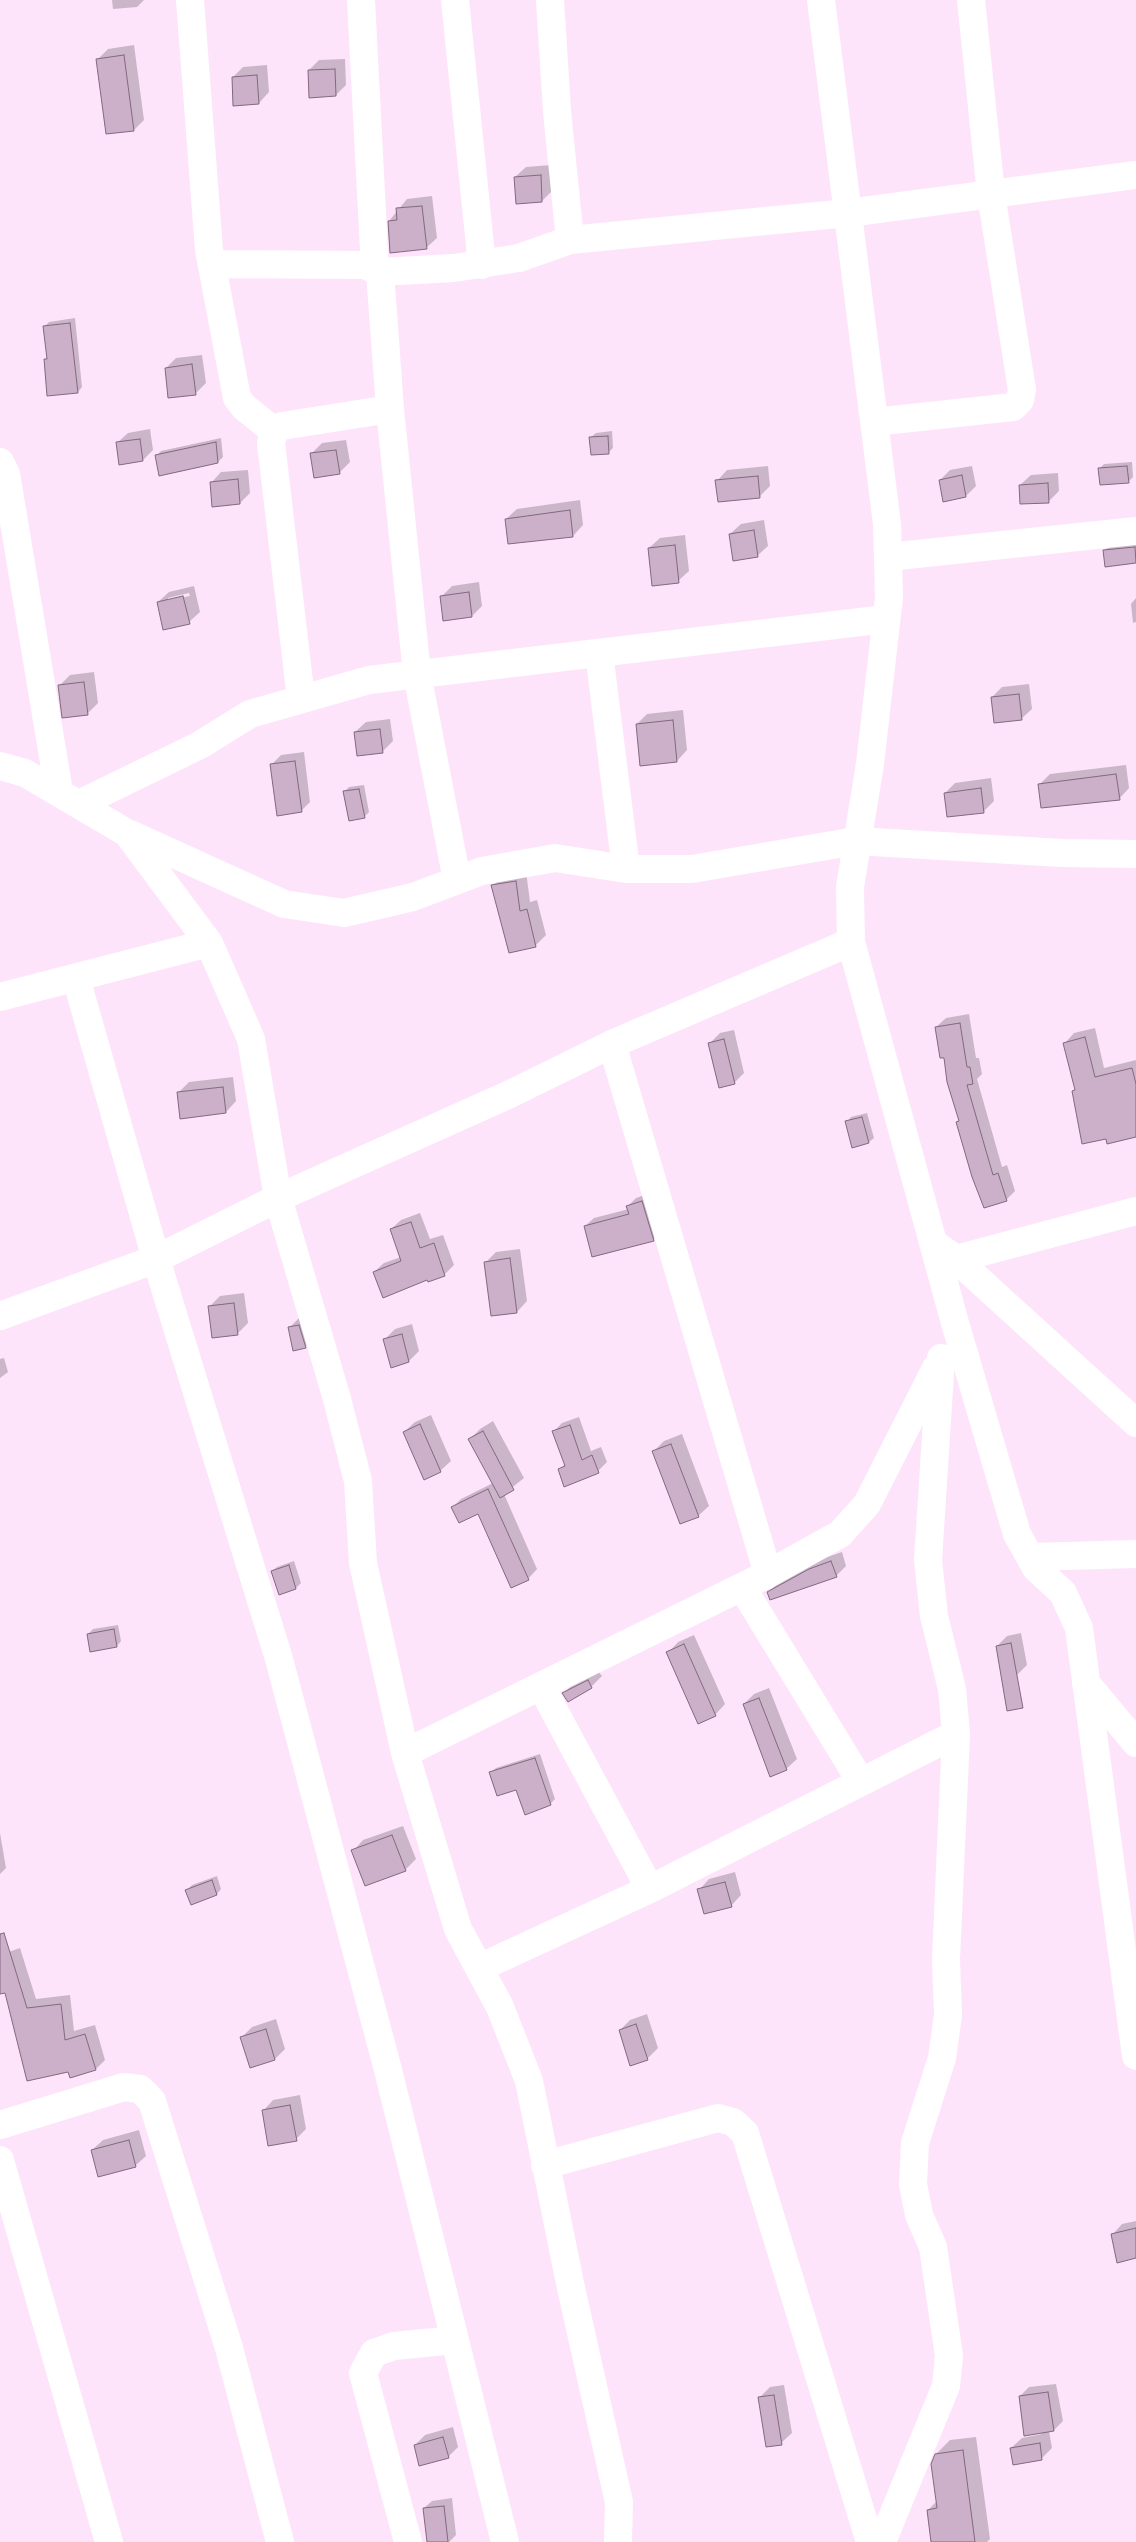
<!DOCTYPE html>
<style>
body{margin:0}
canvas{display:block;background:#fde4fa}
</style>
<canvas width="1136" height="2542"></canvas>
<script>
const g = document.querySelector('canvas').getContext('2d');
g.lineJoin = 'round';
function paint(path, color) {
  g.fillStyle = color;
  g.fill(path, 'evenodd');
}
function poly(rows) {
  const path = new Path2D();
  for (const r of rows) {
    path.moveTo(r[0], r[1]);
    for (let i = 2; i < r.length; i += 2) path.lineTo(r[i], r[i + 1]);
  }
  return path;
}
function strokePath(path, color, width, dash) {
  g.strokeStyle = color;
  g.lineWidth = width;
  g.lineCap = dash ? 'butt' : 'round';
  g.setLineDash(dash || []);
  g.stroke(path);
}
const shadow = poly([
 [112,0,144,0,137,7,113,9],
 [134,45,144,120,134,130,98,59,108,49],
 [345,59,346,85,336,95,309,70,319,60],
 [267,65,269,92,259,103,233,77,243,67],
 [551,165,552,191,542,201,515,177,526,167],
 [432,196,437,238,426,248,389,221,407,199],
 [75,318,82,387,78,392,45,360,48,357,44,327,49,322],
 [202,355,206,383,195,394,166,368,176,358],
 [150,429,153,450,143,460,117,443,128,433],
 [612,431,613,448,608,453,591,437,596,433],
 [221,438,223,457,218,462,156,456,161,451],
 [346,440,350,462,339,473,311,454,322,443],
 [1132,462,1133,477,1128,482,1099,469,1104,464],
 [768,466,770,486,759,497,717,481,727,470],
 [972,466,976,486,966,496,940,480,950,470],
 [248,470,250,493,240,503,211,483,221,472],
 [1058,473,1059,491,1049,501,1020,485,1031,475],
 [580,500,583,525,573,536,506,519,517,509],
 [764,520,768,546,757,556,730,534,741,524],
 [685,535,689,571,678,581,649,548,660,538],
 [1136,538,1136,562,1105,551,1115,540],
 [479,582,482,606,472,616,442,596,452,586],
 [194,586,200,612,189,622,158,602,169,592],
 [189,593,190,596,168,600,168,598],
 [1136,598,1136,622,1133,623,1131,604],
 [94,672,98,703,87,714,59,686,70,675],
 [1029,684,1032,709,1021,719,992,697,1002,687],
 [683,710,687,750,677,761,637,724,647,714],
 [390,719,393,741,382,752,355,732,366,722],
 [304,752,310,802,301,811,271,765,281,755],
 [1126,765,1129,788,1119,799,1040,784,1050,774],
 [991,778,994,801,984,811,945,793,955,783],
 [364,785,369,812,364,817,344,792,349,787],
 [526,871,530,902,537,900,546,935,535,946,493,886,503,875],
 [969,1014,976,1058,979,1058,982,1074,977,1079,1002,1167,1007,1165,1015,1191,1006,1200,960,1120,936,1027,946,1018],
 [1095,1028,1104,1068,1136,1060,1136,1135,1107,1138,1074,1091,1076,1089,1065,1043,1074,1033],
 [734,1030,744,1073,734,1083,710,1043,720,1033],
 [233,1077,236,1101,226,1112,178,1093,189,1082],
 [867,1113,874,1138,869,1142,847,1122,851,1117],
 [650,1193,661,1232,653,1240,585,1226,594,1218,629,1209,628,1206,636,1198],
 [420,1213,430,1239,443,1235,454,1265,444,1275,428,1278,374,1272,384,1263,401,1257,391,1229,401,1220],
 [520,1249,527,1301,517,1312,485,1263,496,1252],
 [244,1293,248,1323,237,1334,210,1306,220,1296],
 [300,1317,315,1337,305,1347,289,1328],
 [412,1324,419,1351,409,1361,385,1339,395,1329],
 [4,1358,8,1372,0,1378,0,1359],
 [431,1415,451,1461,440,1471,404,1432,415,1422],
 [579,1417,591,1451,601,1447,607,1462,598,1471,559,1470,565,1464,553,1432,562,1423],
 [493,1421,524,1478,504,1494,537,1569,528,1579,478,1512,452,1508,461,1499,493,1483,470,1439,480,1429],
 [682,1434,709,1506,698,1516,653,1452,664,1441],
 [842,1552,846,1566,836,1576,769,1592,779,1582,821,1559],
 [294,1561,301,1583,296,1588,280,1594,272,1571,277,1567],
 [118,1625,121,1641,117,1646,88,1634,93,1629],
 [1021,1633,1027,1665,1017,1675,997,1646,1007,1636],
 [694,1635,725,1704,715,1715,668,1653,678,1642],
 [598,1671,602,1676,591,1687,564,1693,574,1683],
 [769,1688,797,1759,786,1769,744,1704,754,1694],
 [540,1754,555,1799,550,1804,491,1772,496,1768],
 [403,1826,416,1859,405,1870,353,1851,363,1840],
 [0,1833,6,1868,0,1874],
 [735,1872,741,1895,731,1906,699,1890,709,1879],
 [217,1876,221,1889,217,1894,192,1903,187,1890,192,1885],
 [20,1948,36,1999,70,1995,74,2031,95,2025,105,2060,96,2069,69,2070,6,1991,0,1989,0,1955],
 [647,2014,658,2048,647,2059,620,2030,630,2020],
 [276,2019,285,2049,275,2059,242,2037,252,2027],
 [300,2095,306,2129,296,2139,263,2111,273,2100],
 [139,2130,146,2156,135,2166,92,2150,103,2140],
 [1136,2221,1136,2257,1112,2235,1122,2224],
 [1056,2384,1063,2421,1054,2430,1049,2431,1052,2448,1042,2458,1011,2448,1022,2438,1042,2434,1020,2396,1029,2387],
 [784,2385,792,2433,781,2443,759,2398,770,2387],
 [453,2427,458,2447,448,2457,415,2445,425,2435],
 [976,2437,990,2539,987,2542,932,2542,928,2510,937,2501,936,2454,950,2440],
 [452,2498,456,2535,449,2542,428,2542,424,2508,432,2501]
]);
const building = poly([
 [124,55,134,131,106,134,96,59,124,55],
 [335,69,336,96,309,98,308,70,335,69],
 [257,75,259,104,233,106,232,77,257,75],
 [541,175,542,202,516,204,514,177,541,175],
 [422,206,427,249,390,253,388,221,397,220,396,208,422,206],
 [70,323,78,393,47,396,44,359,47,359,43,326,70,323],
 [192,364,196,395,168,398,165,368,192,364],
 [608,436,609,454,591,455,589,437,608,436],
 [140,439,143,461,119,465,116,442,140,439],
 [216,442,218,463,159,476,155,455,216,442],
 [336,450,340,474,314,478,310,453,336,450],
 [1127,466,1129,483,1100,485,1098,468,1127,466],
 [962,475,966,497,943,502,939,480,962,475],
 [758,476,760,498,718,502,715,480,758,476],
 [238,479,240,504,212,507,210,482,238,479],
 [1048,483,1049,503,1020,504,1019,485,1048,483],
 [570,510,573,537,508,544,505,519,570,510],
 [754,530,758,557,733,561,729,534,754,530],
 [675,545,679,583,652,586,648,548,675,545],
 [1135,547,1136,563,1105,567,1103,550,1135,547],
 [469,592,472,617,443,621,440,596,469,592],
 [183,596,190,624,163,630,157,602,183,596],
 [84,682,88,715,62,718,58,685,84,682],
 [1019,694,1022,720,994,723,991,697,1019,694],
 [673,720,677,762,640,766,636,724,673,720],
 [380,729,383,753,357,756,354,732,380,729],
 [295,761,302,812,277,816,270,764,295,761],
 [1116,774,1120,800,1041,808,1038,784,1116,774],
 [981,788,984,813,947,817,944,793,981,788],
 [359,789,365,818,349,821,343,791,359,789],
 [516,881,520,911,527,909,536,947,509,953,491,885,516,881],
 [960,1023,967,1067,970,1067,973,1084,967,1085,993,1175,998,1173,1007,1201,984,1208,972,1177,956,1122,959,1121,947,1082,944,1058,940,1058,935,1027,960,1023],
 [1085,1037,1095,1077,1132,1068,1136,1084,1136,1137,1107,1144,1106,1139,1082,1144,1072,1091,1075,1090,1063,1043,1085,1037],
 [724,1039,735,1084,719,1088,708,1043,724,1039],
 [223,1087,226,1113,180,1119,177,1092,223,1087],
 [862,1117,869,1143,852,1148,845,1121,862,1117],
 [642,1201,654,1241,592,1257,584,1226,629,1214,626,1206,642,1201],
 [411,1222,420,1248,434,1243,445,1276,428,1282,427,1280,383,1298,373,1272,401,1261,390,1229,411,1222],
 [510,1258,517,1313,491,1316,484,1262,510,1258],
 [234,1303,238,1335,212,1338,208,1306,234,1303],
 [299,1325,306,1348,293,1351,288,1327,299,1325],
 [402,1334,409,1362,391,1368,383,1339,402,1334],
 [420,1424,441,1472,424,1480,403,1432,420,1424],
 [570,1425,582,1460,592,1455,599,1473,564,1487,558,1469,565,1466,552,1431,570,1425],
 [483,1431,514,1490,500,1498,468,1439,483,1431],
 [671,1444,699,1517,680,1524,652,1451,671,1444],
 [488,1489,529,1580,511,1588,478,1514,459,1523,451,1507,488,1489],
 [831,1561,837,1577,770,1600,767,1592,809,1569,831,1561],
 [289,1565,296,1589,279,1595,271,1571,289,1565],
 [114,1629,117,1647,90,1652,87,1634,114,1629],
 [1011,1643,1023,1708,1007,1711,996,1646,1011,1643],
 [684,1644,716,1716,698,1724,666,1652,684,1644],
 [588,1680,592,1688,568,1702,562,1693,588,1680],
 [759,1698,787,1770,770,1777,743,1704,759,1698],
 [535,1758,551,1805,525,1815,516,1790,497,1796,489,1772,535,1758],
 [392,1835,406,1871,365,1886,351,1850,392,1835],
 [212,1880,217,1895,191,1905,185,1890,212,1880],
 [725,1882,732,1907,704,1914,697,1889,725,1882],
 [4,1933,27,2008,61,2004,65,2040,85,2034,96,2070,70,2078,68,2072,27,2081,5,1993,0,1994,0,1934,4,1933],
 [636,2024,648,2060,630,2066,619,2030,636,2024],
 [266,2029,275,2060,250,2068,240,2037,266,2029],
 [290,2105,297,2141,268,2146,262,2110,290,2105],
 [129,2140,136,2167,98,2177,91,2150,129,2140],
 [1136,2228,1136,2258,1117,2263,1111,2234,1136,2228],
 [1048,2392,1054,2431,1024,2436,1019,2396,1048,2392],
 [774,2395,782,2445,766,2447,758,2397,774,2395],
 [443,2437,449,2458,419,2466,414,2445,443,2437],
 [1040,2443,1042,2460,1013,2465,1010,2448,1040,2443],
 [963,2450,975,2542,931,2542,927,2510,937,2508,931,2464,935,2454,963,2450],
 [444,2506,448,2542,427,2542,423,2508,444,2506]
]);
const minor = poly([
 [190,0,209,250,237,398,244,407,274,431],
 [361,0,375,270],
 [455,0,482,265],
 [550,0,557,111,570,240],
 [821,0,887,524,889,597,870,764,850,887,851,942,955,1323,1017,1534,1036,1568,1063,1593,1079,1628,1136,2056],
 [212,264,365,265,380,272,454,268,519,258,570,240,848,213,1136,175],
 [380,272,390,409,417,674,457,880],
 [874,422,1013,407,1020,400,1022,390,991,194,971,0],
 [0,462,6,474,59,792],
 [888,557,1136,531],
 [599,653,626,869],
 [301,699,271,443,274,431,282,426,390,409],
 [0,766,25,773,127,833,209,943,251,1039,278,1198,337,1399,358,1481,363,1563,405,1753,458,1929,500,2007,529,2081,571,2288,619,2502,618,2542],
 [79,804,200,745,250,714,369,680,886,619],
 [130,834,284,904,344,913,413,897,482,871,555,858,626,869,692,869,856,841,1062,853,1136,854],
 [76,978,156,1259,279,1659,388,2070,505,2542],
 [0,997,209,943],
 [612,1044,768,1574],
 [933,1243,956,1259,1136,1423],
 [956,1259,1136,1211],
 [0,1316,156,1259,278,1198,508,1095,612,1044,851,942],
 [1030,1557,1136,1554],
 [742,1587,861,1782],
 [1086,1683,1136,1743],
 [405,1753,768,1574,840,1534,867,1504,936,1368],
 [650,1889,956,1734],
 [479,1968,650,1889,541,1686],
 [0,2125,124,2087,140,2089,152,2101,229,2348,280,2542],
 [0,2160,109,2542],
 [545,2165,718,2118,733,2122,745,2133,870,2542],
 [408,2542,363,2373,374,2353,394,2346,455,2340],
 [882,2542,946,2386,949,2356,933,2247,919,2215,913,2184,915,2143,942,2058,948,2015,946,1959,956,1734,952,1689,934,1616,928,1560,941,1358]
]);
paint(shadow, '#0003');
paint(building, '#ccafc9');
strokePath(building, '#836880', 1);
strokePath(minor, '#fff', 28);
</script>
